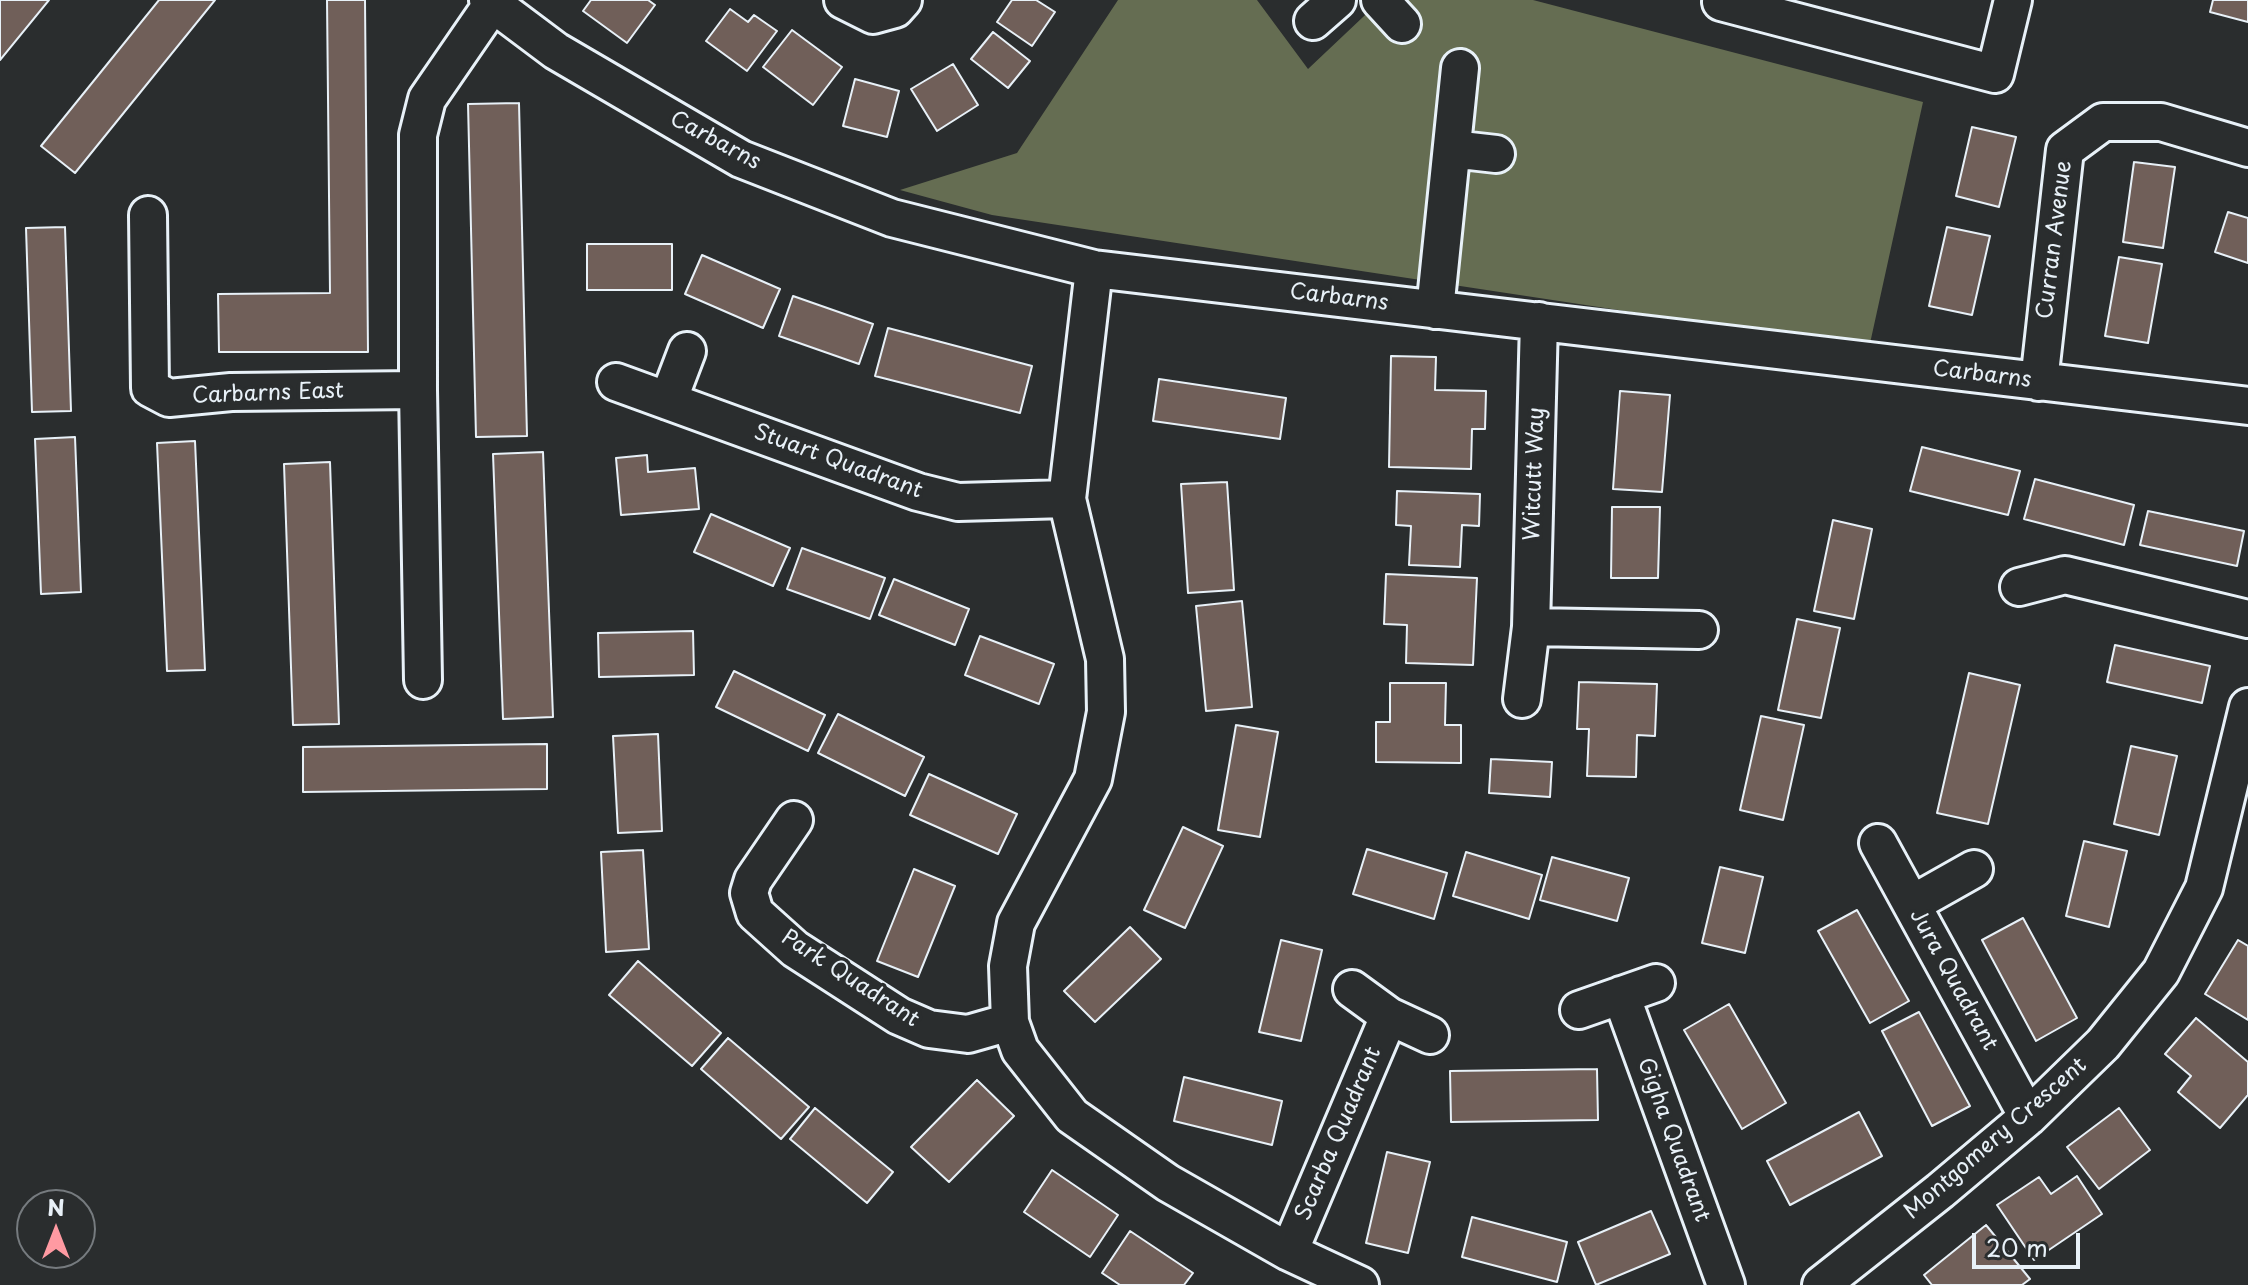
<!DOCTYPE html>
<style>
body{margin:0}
#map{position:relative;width:2248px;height:1285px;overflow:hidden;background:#2a2d2e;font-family:"Playpen Sans",sans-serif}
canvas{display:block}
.north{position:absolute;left:16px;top:1189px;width:80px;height:80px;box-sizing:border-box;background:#2a2d2e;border:2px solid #767b7f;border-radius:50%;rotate:0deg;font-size:22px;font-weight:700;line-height:32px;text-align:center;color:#e8f1f8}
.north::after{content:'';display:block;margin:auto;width:28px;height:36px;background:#ff9aa2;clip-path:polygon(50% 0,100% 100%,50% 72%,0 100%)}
.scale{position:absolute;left:1972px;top:1233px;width:108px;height:36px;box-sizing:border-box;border:4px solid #e8f1f8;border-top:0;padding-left:10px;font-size:24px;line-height:28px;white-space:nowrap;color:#e8f1f8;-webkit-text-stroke:6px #2a2d2e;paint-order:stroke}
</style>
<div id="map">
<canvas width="2248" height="1285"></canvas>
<div class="north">N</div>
<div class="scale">20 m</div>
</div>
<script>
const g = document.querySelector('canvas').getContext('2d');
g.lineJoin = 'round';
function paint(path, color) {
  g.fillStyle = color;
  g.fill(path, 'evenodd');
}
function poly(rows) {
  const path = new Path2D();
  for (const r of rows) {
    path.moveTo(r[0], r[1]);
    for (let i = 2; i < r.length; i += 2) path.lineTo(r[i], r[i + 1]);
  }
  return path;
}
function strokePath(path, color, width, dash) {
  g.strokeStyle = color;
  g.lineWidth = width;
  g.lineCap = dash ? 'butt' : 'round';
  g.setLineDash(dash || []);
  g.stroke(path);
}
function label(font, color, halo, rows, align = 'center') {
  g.font = font + ' "Playpen Sans",sans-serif';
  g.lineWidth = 7;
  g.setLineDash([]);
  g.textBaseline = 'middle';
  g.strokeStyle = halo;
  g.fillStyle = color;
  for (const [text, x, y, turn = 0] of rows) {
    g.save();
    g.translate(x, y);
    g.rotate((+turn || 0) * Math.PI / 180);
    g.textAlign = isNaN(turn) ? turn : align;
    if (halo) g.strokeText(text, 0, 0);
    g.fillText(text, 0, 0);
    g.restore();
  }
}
const green = poly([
 [1118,0,1257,0,1308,69,1381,0,1533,0,1923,102,1869,348,992,215,900,190,1017,153]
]);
const building = poly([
 [0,0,49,0,0,60,0,0],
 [159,0,215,0,75,173,41,146,159,0],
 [327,0,365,0,368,352,219,352,218,294,330,293,327,0],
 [591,0,648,0,655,5,627,43,583,11,591,0],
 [1012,0,1036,0,1055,12,1032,46,997,22,1012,0],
 [2213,0,2248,0,2248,22,2210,12,2213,0],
 [730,9,748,22,754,15,777,31,747,71,706,41,730,9],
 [792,30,842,67,813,105,763,67,792,30],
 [993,32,1030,61,1008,88,971,59,993,32],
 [953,64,978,105,937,131,911,89,953,64],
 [855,79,899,91,887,137,843,126,855,79],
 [519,103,527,436,476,437,468,104,519,103],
 [1972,127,2016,137,1999,207,1956,196,1972,127],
 [2134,162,2175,167,2163,248,2123,242,2134,162],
 [2228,212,2248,218,2248,263,2215,252,2228,212],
 [65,227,71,411,32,412,26,228,65,227],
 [1947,227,1990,236,1972,315,1929,306,1947,227],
 [587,244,672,244,672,290,587,290,587,244],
 [702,255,780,289,763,328,685,294,702,255],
 [2119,257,2162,264,2148,343,2105,336,2119,257],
 [793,296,873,324,859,364,779,336,793,296],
 [888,328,1032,366,1020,413,875,376,888,328],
 [1391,356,1436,357,1435,390,1486,391,1485,429,1472,429,1471,469,1389,467,1391,356],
 [1159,379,1286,398,1280,439,1153,421,1159,379],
 [1620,391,1670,395,1662,492,1613,489,1620,391],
 [75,437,81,592,41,594,35,439,75,437],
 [195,441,205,670,167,671,157,443,195,441],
 [1922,447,2020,471,2008,515,1910,491,1922,447],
 [543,452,553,717,503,719,493,454,543,452],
 [647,455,648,472,695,468,699,509,621,515,616,458,647,455],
 [330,462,339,724,293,725,284,464,330,462],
 [2035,479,2134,505,2124,545,2024,519,2035,479],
 [1227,482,1234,590,1188,593,1181,484,1227,482],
 [1397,491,1480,494,1479,526,1462,525,1460,567,1409,565,1411,526,1396,525,1397,491],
 [1612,507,1660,507,1658,578,1611,578,1612,507],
 [2148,511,2244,531,2237,566,2140,545,2148,511],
 [711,514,790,548,773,586,694,552,711,514],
 [1833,520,1872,529,1854,619,1814,611,1833,520],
 [802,548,885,578,870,619,787,589,802,548],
 [1386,574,1477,578,1473,665,1406,663,1407,625,1384,624,1386,574],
 [894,579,969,609,955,645,879,615,894,579],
 [1242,601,1252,707,1206,711,1196,606,1242,601],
 [1797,619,1840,628,1821,718,1778,710,1797,619],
 [693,631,694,675,599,677,598,633,693,631],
 [980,636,1054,664,1039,704,965,675,980,636],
 [2115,645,2210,666,2202,703,2107,682,2115,645],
 [734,671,825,715,808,751,716,707,734,671],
 [1969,673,2020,685,1988,824,1937,813,1969,673],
 [1579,682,1657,684,1655,736,1637,735,1636,777,1587,776,1589,729,1577,729,1579,682],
 [1390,683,1446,683,1445,725,1461,725,1461,763,1376,762,1376,722,1390,722,1390,683],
 [838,714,924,757,905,796,818,753,838,714],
 [1761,716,1804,725,1783,820,1740,810,1761,716],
 [1236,725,1278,732,1260,837,1218,830,1236,725],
 [658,734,662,831,618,833,613,736,658,734],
 [547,744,547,789,303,792,303,747,547,744],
 [2131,746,2177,756,2159,835,2114,824,2131,746],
 [1491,759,1552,762,1550,797,1489,793,1491,759],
 [929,774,1017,814,998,854,910,815,929,774],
 [1183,827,1223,846,1185,928,1144,910,1183,827],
 [2084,841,2127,851,2109,927,2066,916,2084,841],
 [1367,849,1447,873,1434,919,1353,894,1367,849],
 [643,850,649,949,606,952,601,852,643,850],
 [1466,852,1542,875,1529,919,1453,896,1466,852],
 [1552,857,1629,878,1617,921,1540,900,1552,857],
 [1720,867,1763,877,1745,953,1702,943,1720,867],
 [914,869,955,886,918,977,877,961,914,869],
 [1857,910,1909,1001,1870,1023,1818,931,1857,910],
 [2023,918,2077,1018,2036,1041,1982,940,2023,918],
 [1130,927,1161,959,1095,1022,1064,991,1130,927],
 [1281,940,1322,950,1301,1041,1259,1032,1281,940],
 [2238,940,2248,946,2248,1020,2205,994,2238,940],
 [638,961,721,1033,692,1066,609,995,638,961],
 [1729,1004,1786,1103,1742,1129,1684,1030,1729,1004],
 [1919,1012,1970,1106,1932,1126,1882,1031,1919,1012],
 [2196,1018,2248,1062,2248,1095,2220,1128,2178,1092,2191,1076,2165,1054,2196,1018],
 [728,1038,809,1107,781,1139,701,1069,728,1038],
 [1597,1069,1598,1120,1451,1122,1450,1071,1597,1069],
 [1184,1077,1282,1101,1272,1145,1174,1121,1184,1077],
 [977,1080,1014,1116,949,1182,911,1147,977,1080],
 [815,1108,893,1172,867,1203,790,1139,815,1108],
 [2119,1108,2150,1150,2099,1189,2067,1147,2119,1108],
 [1859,1112,1882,1156,1790,1205,1767,1161,1859,1112],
 [1387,1152,1430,1162,1408,1253,1366,1243,1387,1152],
 [1052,1170,1118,1215,1090,1257,1024,1212,1052,1170],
 [2077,1176,2102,1214,2034,1260,1997,1205,2039,1177,2051,1194,2077,1176],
 [1651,1211,1670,1254,1596,1285,1578,1242,1651,1211],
 [1472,1217,1567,1242,1557,1282,1462,1257,1472,1217],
 [1986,1225,2030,1279,2022,1285,1932,1285,1924,1275,1986,1225],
 [1130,1231,1193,1273,1184,1285,1120,1285,1102,1273,1130,1231]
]);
const minor = poly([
 [488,0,556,51,741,159,892,218,1094,269,2248,406],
 [843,0,873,15,895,9,903,0],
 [1380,0,1402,24],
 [1721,2,1995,74,2013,0],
 [1313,21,1337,0],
 [1452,149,1496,154],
 [148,215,150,388,169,398,231,392,418,390],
 [1094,269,1067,499,1105,659,1106,712,1093,779,1016,923,1008,966,1010,1022,1020,1050,1072,1116,1168,1183,1289,1252,1360,1285],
 [1435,310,1460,68],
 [616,382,918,492,958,502,1067,499],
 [2039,382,2065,150,2103,122,2161,122,2248,148],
 [668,401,687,351],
 [2019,587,2065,575,2248,619],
 [1531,627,1699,630],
 [423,680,418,390,418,135,427,99,493,3],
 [1522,699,1531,627,1539,321],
 [794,820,753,880,749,893,755,913,795,949,899,1016,929,1029,968,1034,1010,1022],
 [1878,843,2028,1117],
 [1912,904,1974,869],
 [1352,989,1389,1016,1430,1035],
 [1621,995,1726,1285],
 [1579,1010,1656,983],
 [1289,1252,1389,1016],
 [1821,1285,1940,1191,2028,1117,2103,1044,2161,972,2204,888,2248,707]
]);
const streetNames = [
 ["Carbarns",715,141,28],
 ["Curran Avenue",2055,240,-83],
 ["Carbarns",1339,298,7],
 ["Carbarns",1982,375,7],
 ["Carbarns East",268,394,-2],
 ["Stuart Quadrant",838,462,20],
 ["Witcutt Way",1535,474,-88],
 ["Park Quadrant",850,979,33],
 ["Jura Quadrant",1953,980,61],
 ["Scarba Quadrant",1339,1134,-67],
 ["Montgomery Crescent",1996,1139,-41],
 ["Gigha Quadrant",1673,1140,70]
];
paint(green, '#656d52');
paint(building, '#705f59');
strokePath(building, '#e8f1f8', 2);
strokePath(minor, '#e8f1f8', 42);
strokePath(minor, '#2a2d2e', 36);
label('22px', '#e8f1f8', '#2a2d2e', streetNames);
</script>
